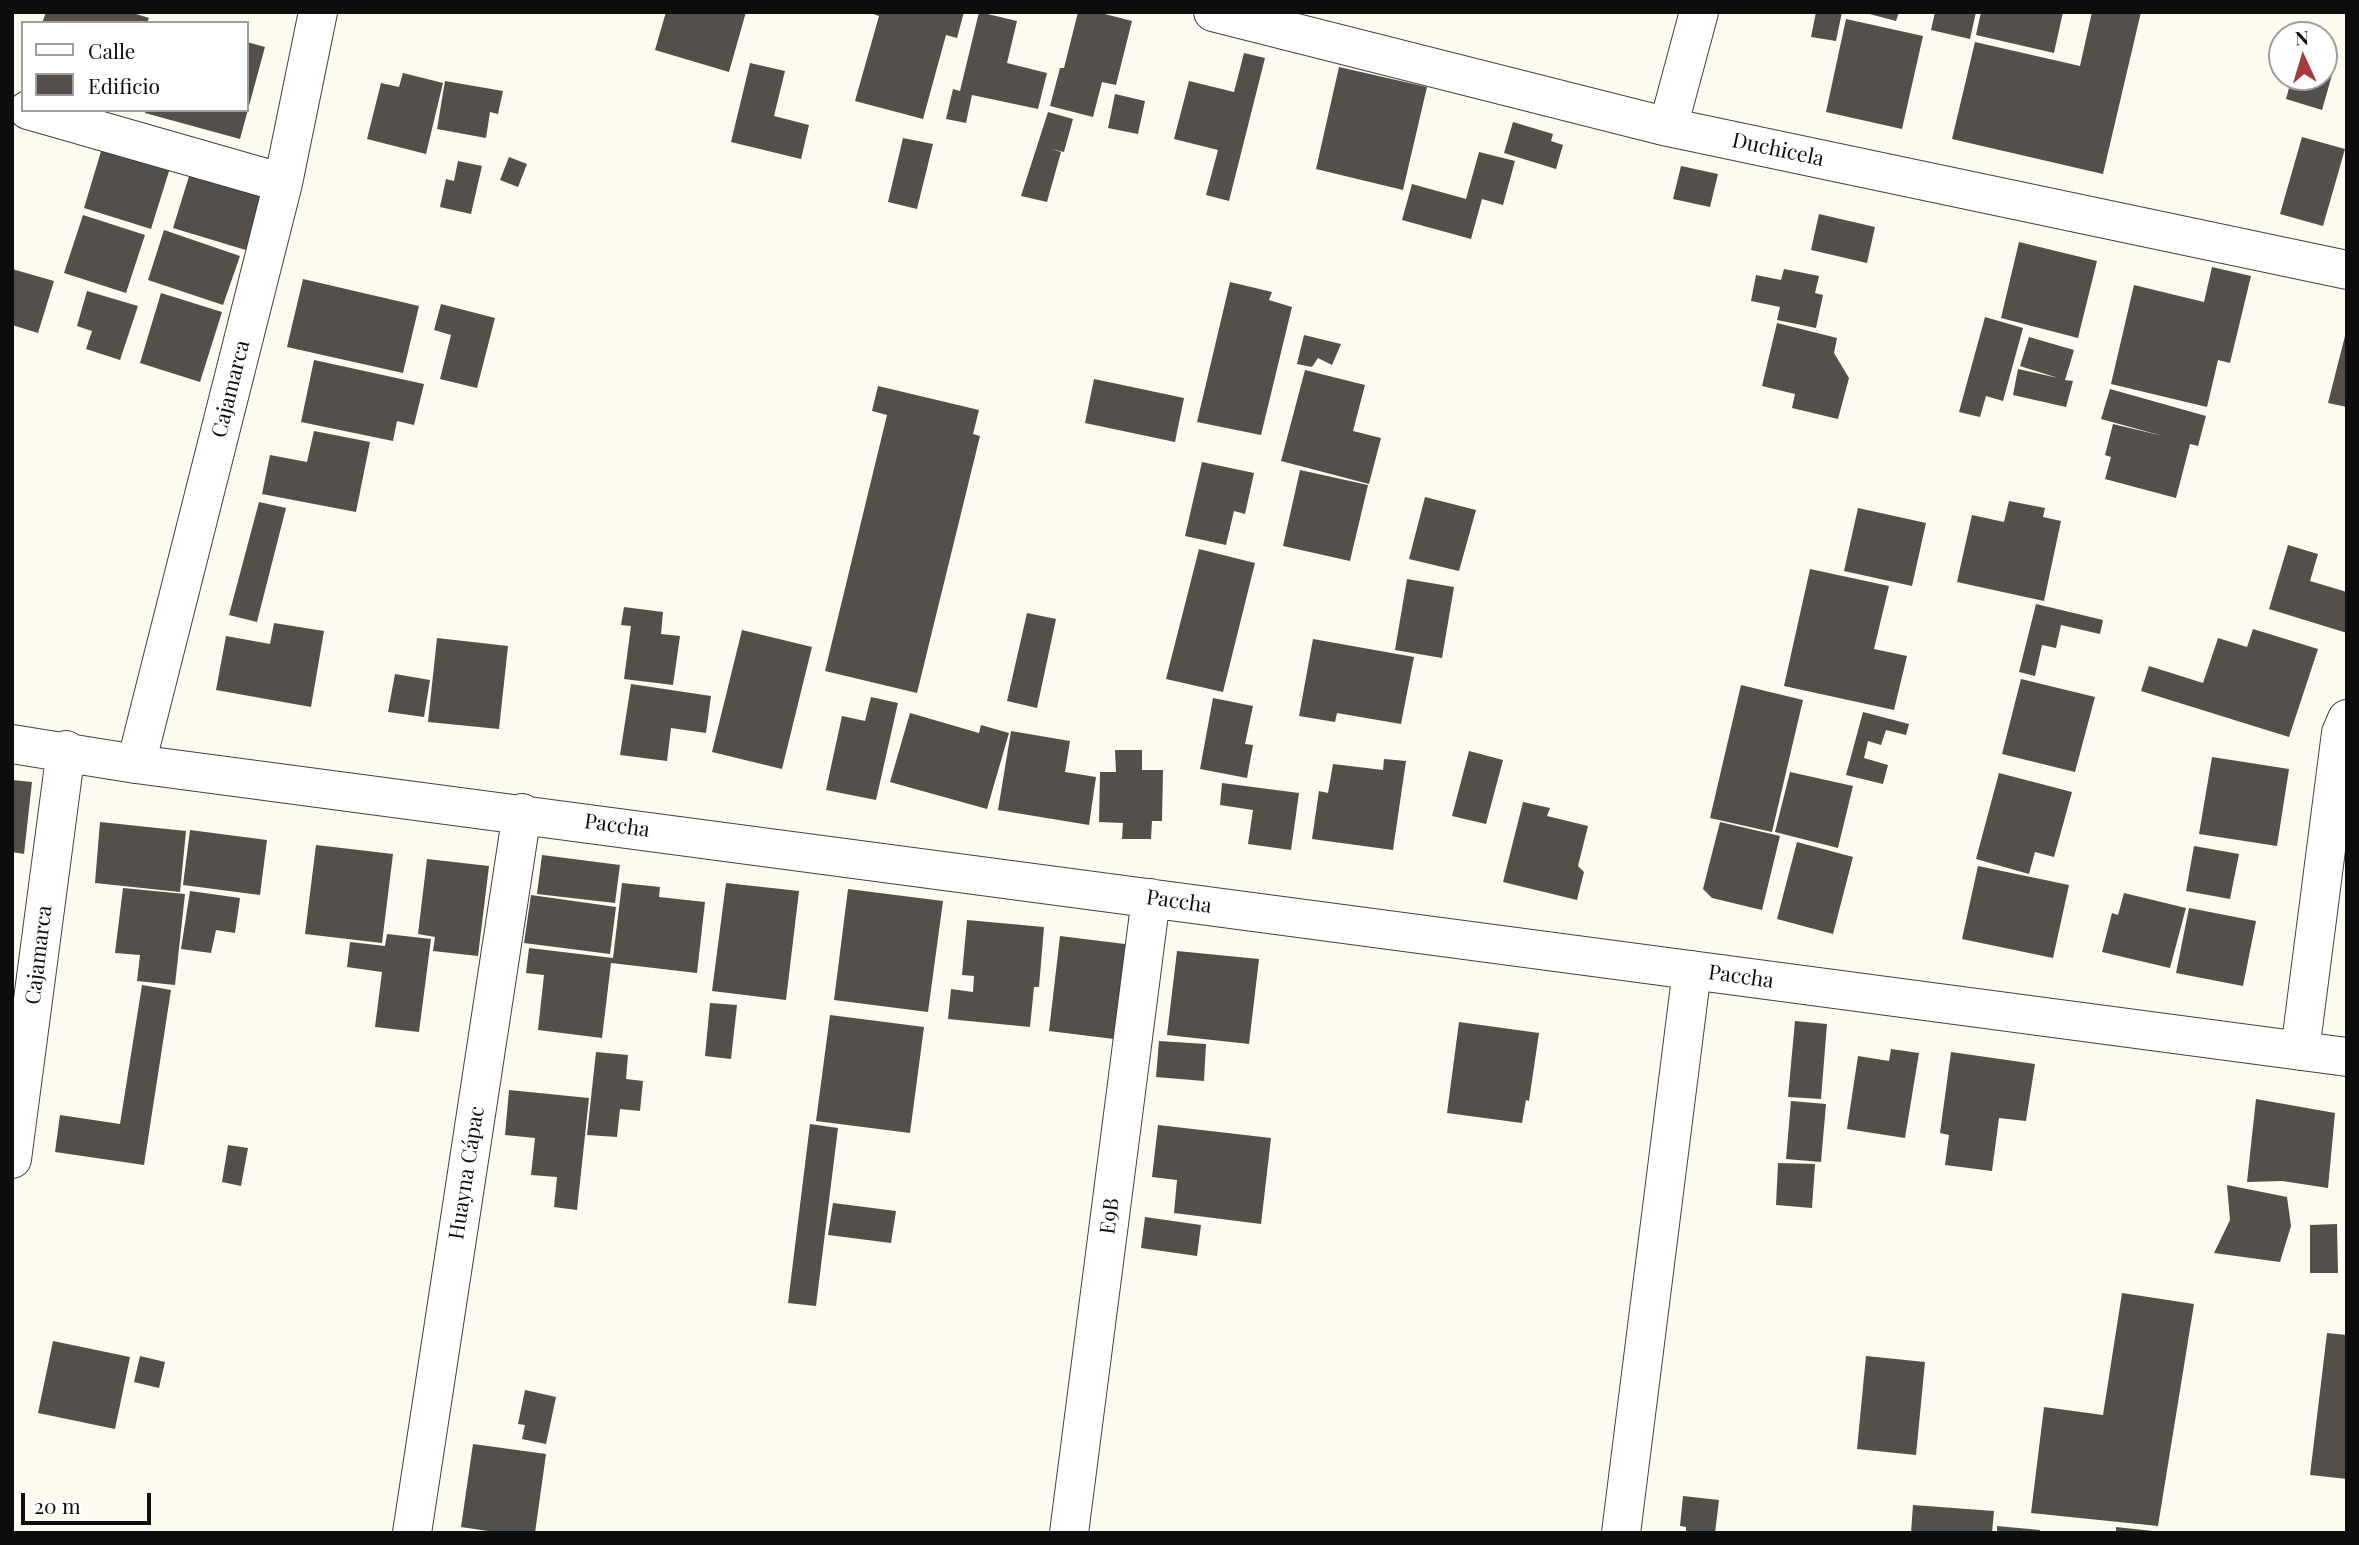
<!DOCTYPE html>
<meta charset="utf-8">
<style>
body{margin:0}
#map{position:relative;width:2359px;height:1545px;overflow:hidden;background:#fdfaef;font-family:"Playfair Display",serif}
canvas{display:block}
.frame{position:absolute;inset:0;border:14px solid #0d0d0d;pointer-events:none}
.legend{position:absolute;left:21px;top:21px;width:228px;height:91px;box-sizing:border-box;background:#fff;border:2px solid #9e9e9e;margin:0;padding:9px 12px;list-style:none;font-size:21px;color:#0d0d0d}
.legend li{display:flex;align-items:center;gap:14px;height:35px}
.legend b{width:35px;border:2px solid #9e9e9e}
.north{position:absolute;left:2268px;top:21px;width:70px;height:70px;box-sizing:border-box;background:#fff;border:2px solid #9e9e9e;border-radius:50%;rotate:356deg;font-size:19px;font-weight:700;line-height:28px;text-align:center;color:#0d0d0d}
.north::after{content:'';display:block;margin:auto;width:24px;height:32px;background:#aa3739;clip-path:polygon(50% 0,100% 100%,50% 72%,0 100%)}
.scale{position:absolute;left:21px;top:1493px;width:130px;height:32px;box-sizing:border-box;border:4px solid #0d0d0d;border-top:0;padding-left:9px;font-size:21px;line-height:24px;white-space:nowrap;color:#0d0d0d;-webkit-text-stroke:5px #fff;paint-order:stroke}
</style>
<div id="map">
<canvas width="2359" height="1545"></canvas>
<div class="frame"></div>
<ul class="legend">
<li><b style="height:9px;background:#fff"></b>Calle</li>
<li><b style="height:19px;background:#544f4b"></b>Edificio</li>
</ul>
<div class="north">N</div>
<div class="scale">20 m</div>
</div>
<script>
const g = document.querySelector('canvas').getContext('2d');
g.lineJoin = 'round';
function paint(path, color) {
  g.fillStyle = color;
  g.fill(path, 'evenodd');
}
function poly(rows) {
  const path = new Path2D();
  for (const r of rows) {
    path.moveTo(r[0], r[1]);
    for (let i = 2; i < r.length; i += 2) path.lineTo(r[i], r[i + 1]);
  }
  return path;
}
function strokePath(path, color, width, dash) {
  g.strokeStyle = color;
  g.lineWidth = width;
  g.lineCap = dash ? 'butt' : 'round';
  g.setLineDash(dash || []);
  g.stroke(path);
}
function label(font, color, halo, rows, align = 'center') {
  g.font = font + ' "Playfair Display",serif';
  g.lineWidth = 7;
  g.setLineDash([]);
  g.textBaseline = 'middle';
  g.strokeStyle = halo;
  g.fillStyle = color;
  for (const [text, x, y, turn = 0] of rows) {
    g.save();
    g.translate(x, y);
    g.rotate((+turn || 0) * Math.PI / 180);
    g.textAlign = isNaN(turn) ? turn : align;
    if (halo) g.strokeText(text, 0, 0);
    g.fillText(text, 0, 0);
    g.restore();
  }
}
const building = poly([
 [46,12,130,12,149,18,147,23,42,23],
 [666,12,746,12,729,72,655,50],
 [868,12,964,12,957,38,946,35,923,119,855,101,879,16],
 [979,12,1017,21,1007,63,1047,73,1038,109,972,95,966,123,946,119,953,89,960,91],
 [1078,12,1097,12,1132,21,1116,85,1102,82,1093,117,1050,106,1060,68,1064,68],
 [1816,12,1842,12,1836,41,1811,37],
 [1862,12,1899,12,1896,21],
 [1935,12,1976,12,1970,39,1931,30],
 [1981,12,2063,12,2054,53,1976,35],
 [2092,12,2141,12,2103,174,1952,139,1975,42,2080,66],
 [1846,19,1923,36,1902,129,1826,112],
 [247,42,265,47,240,139,145,113,146,110,247,110],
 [1244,53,1265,58,1229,201,1206,195,1218,150,1174,139,1189,81,1234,92],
 [750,63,785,71,774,116,809,125,801,159,731,142],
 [1339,67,1427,87,1403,190,1316,169],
 [2324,72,2332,75,2322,110,2286,99,2292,77,2324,77],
 [403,73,443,83,426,154,367,139,381,83,399,87],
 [445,81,503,91,498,114,490,112,486,138,437,129],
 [1115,94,1145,101,1138,134,1108,128],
 [1048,112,1073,119,1064,152,1051,149,1061,152,1047,202,1021,196],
 [1513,122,1553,134,1551,141,1563,145,1556,169,1504,153],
 [2302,137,2345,149,2323,226,2280,214],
 [903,138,933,144,917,209,888,202],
 [102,148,170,168,151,229,84,208],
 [1479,152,1515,161,1503,205,1482,199,1471,239,1402,220,1412,184,1466,199],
 [509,157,527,164,518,187,500,180],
 [458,161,482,166,471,214,440,207,446,179,454,181],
 [1681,166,1718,174,1710,207,1673,199],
 [190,173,266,196,249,251,173,228],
 [1819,214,1875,227,1867,263,1811,250],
 [83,215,145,235,126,293,64,273],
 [164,230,240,256,223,305,148,280],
 [2019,242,2097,261,2078,338,2001,318],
 [2212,267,2251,276,2230,363,2218,360,2207,407,2111,384,2134,285,2204,302],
 [12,269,54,281,38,333,12,325],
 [1784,269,1819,276,1815,293,1823,295,1816,328,1777,320,1780,307,1751,301,1756,275,1781,280],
 [303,279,419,306,403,373,287,347],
 [1230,282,1272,292,1269,300,1292,307,1261,435,1197,422],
 [87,291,138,306,120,360,86,349,92,331,77,326],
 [161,293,222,312,200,382,140,363],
 [441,304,495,318,477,388,440,379,451,335,434,330],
 [1985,317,2023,328,2003,401,1986,396,1980,417,1959,412],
 [1777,323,1837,338,1834,353,1849,378,1838,419,1792,408,1795,394,1762,386],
 [2347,328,2347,407,2328,403],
 [1304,335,1341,344,1332,365,1318,358,1312,367,1297,364],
 [2029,337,2074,350,2065,380,2073,381,2066,407,2013,395,2018,369,2058,378,2020,366],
 [314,360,424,384,414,425,397,421,393,441,301,422],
 [1305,370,1365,385,1353,431,1381,438,1369,484,1281,461],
 [1094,379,1184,398,1175,442,1085,423],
 [878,386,979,410,973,434,980,436,917,693,825,671,887,415,872,411],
 [2110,389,2206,416,2198,446,2190,444,2176,498,2105,479,2111,457,2105,455,2113,424,2163,436,2101,419],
 [314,431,370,442,356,512,262,494,270,455,307,462],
 [1202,462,1254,473,1245,514,1234,511,1226,545,1185,536],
 [1300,470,1368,485,1350,561,1283,546],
 [1425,497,1476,510,1459,571,1409,559],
 [2009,501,2045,508,2043,517,2061,521,2044,601,1957,582,1972,515,2004,522],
 [259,502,286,508,257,622,229,615],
 [1858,508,1926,523,1912,586,1844,571],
 [2288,545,2318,554,2310,581,2347,592,2347,633,2269,609],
 [1199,549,1255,563,1223,692,1166,679],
 [1810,569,1889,586,1874,649,1907,656,1894,710,1784,686],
 [1407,579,1454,587,1442,658,1395,650],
 [2036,604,2103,620,2100,634,2061,625,2056,648,2042,645,2035,676,2019,672],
 [624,607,663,612,661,634,680,636,673,685,624,679,631,626,621,625],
 [1027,613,1056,619,1037,708,1007,701],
 [274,623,324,631,311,707,216,690,226,636,270,644],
 [2253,629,2318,649,2289,737,2141,691,2149,666,2203,683,2218,638,2247,647],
 [742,630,812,647,782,769,712,752],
 [437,638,508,646,499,729,428,722],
 [1313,639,1414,657,1401,724,1337,713,1335,722,1299,716],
 [395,674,430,680,424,717,388,712],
 [2021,679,2095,697,2075,772,2002,754],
 [631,684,711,696,706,733,671,728,667,761,620,755],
 [1741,685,1803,700,1772,832,1710,818],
 [871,697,898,703,876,800,826,790,842,716,865,721],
 [1213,698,1253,706,1245,744,1253,745,1247,778,1200,769],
 [1863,712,1909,724,1906,735,1886,730,1881,745,1868,741,1864,758,1888,765,1883,784,1846,775],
 [910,713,979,733,981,725,1009,733,987,809,890,782],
 [1011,731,1070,741,1065,772,1096,777,1089,825,998,810],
 [1115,750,1142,750,1142,770,1163,770,1162,821,1152,821,1151,839,1122,839,1123,823,1099,822,1100,772,1116,772],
 [1469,751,1503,760,1486,824,1452,816],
 [2212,757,2289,769,2277,846,2199,834],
 [1384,759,1406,761,1393,850,1312,839,1319,791,1328,793,1333,764,1383,770],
 [1790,772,1853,786,1838,848,1775,832],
 [1999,773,2072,792,2054,857,2035,852,2029,874,1976,859],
 [12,780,32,782,24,854,12,852],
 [1222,783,1299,793,1291,850,1248,844,1253,810,1220,805],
 [1523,802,1550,808,1547,816,1588,826,1578,866,1584,872,1577,900,1503,882],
 [100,822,186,831,180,892,95,883],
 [1720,822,1780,836,1762,910,1712,898,1703,889],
 [190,830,267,840,260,895,183,885],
 [1797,842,1853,857,1833,934,1777,919],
 [316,845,393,854,382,943,305,934],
 [2194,846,2239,854,2230,899,2186,891],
 [542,855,620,865,615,903,537,894],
 [427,859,489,866,478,956,433,951,435,937,418,934],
 [1978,866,2069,885,2053,958,1962,939],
 [622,883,660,887,659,897,705,902,697,973,611,963,602,1038,538,1030,544,975,526,973,529,948,613,958],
 [726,883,799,891,786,1000,712,991],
 [123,888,185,894,175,985,137,981,140,955,115,953],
 [848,889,943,901,928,1012,834,1000],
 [190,891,240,898,235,933,216,930,211,953,181,949],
 [2124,893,2186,908,2170,968,2102,952,2112,913,2118,915],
 [531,895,616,907,610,954,524,943],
 [2189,908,2256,921,2243,986,2176,973],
 [967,920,1044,927,1039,987,1034,987,1030,1027,948,1019,951,989,973,992,974,976,962,975],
 [387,934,431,939,419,1032,375,1027,382,972,347,967,350,942,385,946],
 [1060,936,1133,945,1122,1040,1049,1031],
 [1177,951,1259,959,1249,1044,1167,1035],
 [142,985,171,990,144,1165,55,1152,60,1115,120,1124],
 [710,1003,737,1005,731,1059,705,1056],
 [830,1015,924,1027,910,1133,816,1121],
 [1795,1021,1827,1024,1821,1099,1788,1097],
 [1459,1022,1539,1033,1529,1101,1526,1100,1522,1123,1447,1113],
 [1159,1041,1206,1044,1204,1081,1156,1077],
 [1891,1049,1919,1053,1905,1138,1847,1129,1858,1056,1889,1061],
 [596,1052,628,1055,626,1079,643,1081,640,1111,620,1109,617,1137,587,1135],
 [1951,1052,2035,1064,2026,1121,1999,1118,1992,1171,1945,1165,1949,1135,1940,1133],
 [509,1090,589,1098,577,1210,554,1207,557,1177,531,1175,535,1138,505,1135],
 [2256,1099,2335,1113,2328,1188,2282,1181,2247,1182],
 [1791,1101,1826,1104,1821,1162,1786,1159],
 [810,1124,838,1128,816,1306,788,1303],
 [1158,1125,1271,1138,1261,1224,1174,1213,1177,1180,1152,1177],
 [228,1145,248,1148,241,1186,222,1182],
 [1778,1163,1815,1164,1812,1208,1776,1205],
 [2227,1185,2287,1197,2291,1226,2280,1262,2214,1253,2230,1220],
 [833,1203,896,1211,891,1243,828,1235],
 [1145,1217,1201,1225,1197,1256,1141,1248],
 [2337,1224,2338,1273,2310,1273,2310,1225],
 [2122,1293,2194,1304,2158,1526,2031,1513,2044,1407,2103,1415],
 [2327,1333,2347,1335,2347,1479,2310,1475],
 [53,1341,130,1357,115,1429,38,1413],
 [140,1356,165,1362,159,1388,134,1382],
 [1866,1356,1925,1362,1916,1455,1857,1449],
 [525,1390,556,1397,546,1444,522,1439,525,1425,518,1424],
 [473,1444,546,1454,535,1533,501,1533,461,1527],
 [1683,1496,1719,1500,1715,1533,1686,1533,1686,1527,1680,1526],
 [1913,1505,1994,1511,1992,1533,1911,1533],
 [1997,1526,2040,1530,2039,1533,1997,1533],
 [2116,1527,2153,1531,2153,1533,2116,1533]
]);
const minor = poly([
 [1213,12,1668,127,2347,270],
 [28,110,283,183],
 [1668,127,1699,12],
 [12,744,136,764,2347,1057],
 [136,764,283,183,318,12],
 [2300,1051,2341,733,2347,719],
 [12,1159,66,750],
 [412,1533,522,813],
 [1069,1533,1151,898],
 [1621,1533,1692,970]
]);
const streetNames = [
 ["Duchicela",1778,150,12],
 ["Cajamarca",231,389,-76],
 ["Paccha",617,826,8],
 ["Paccha",1179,902,8],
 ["Cajamarca",39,955,-83],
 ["Paccha",1741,977,8],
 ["Huayna Cápac",467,1173,-81],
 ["E9B",1110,1216,-83]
];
paint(building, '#544f4b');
strokePath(minor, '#404040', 40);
strokePath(minor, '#fff', 38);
label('21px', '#0d0d0d', '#fff', streetNames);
</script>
